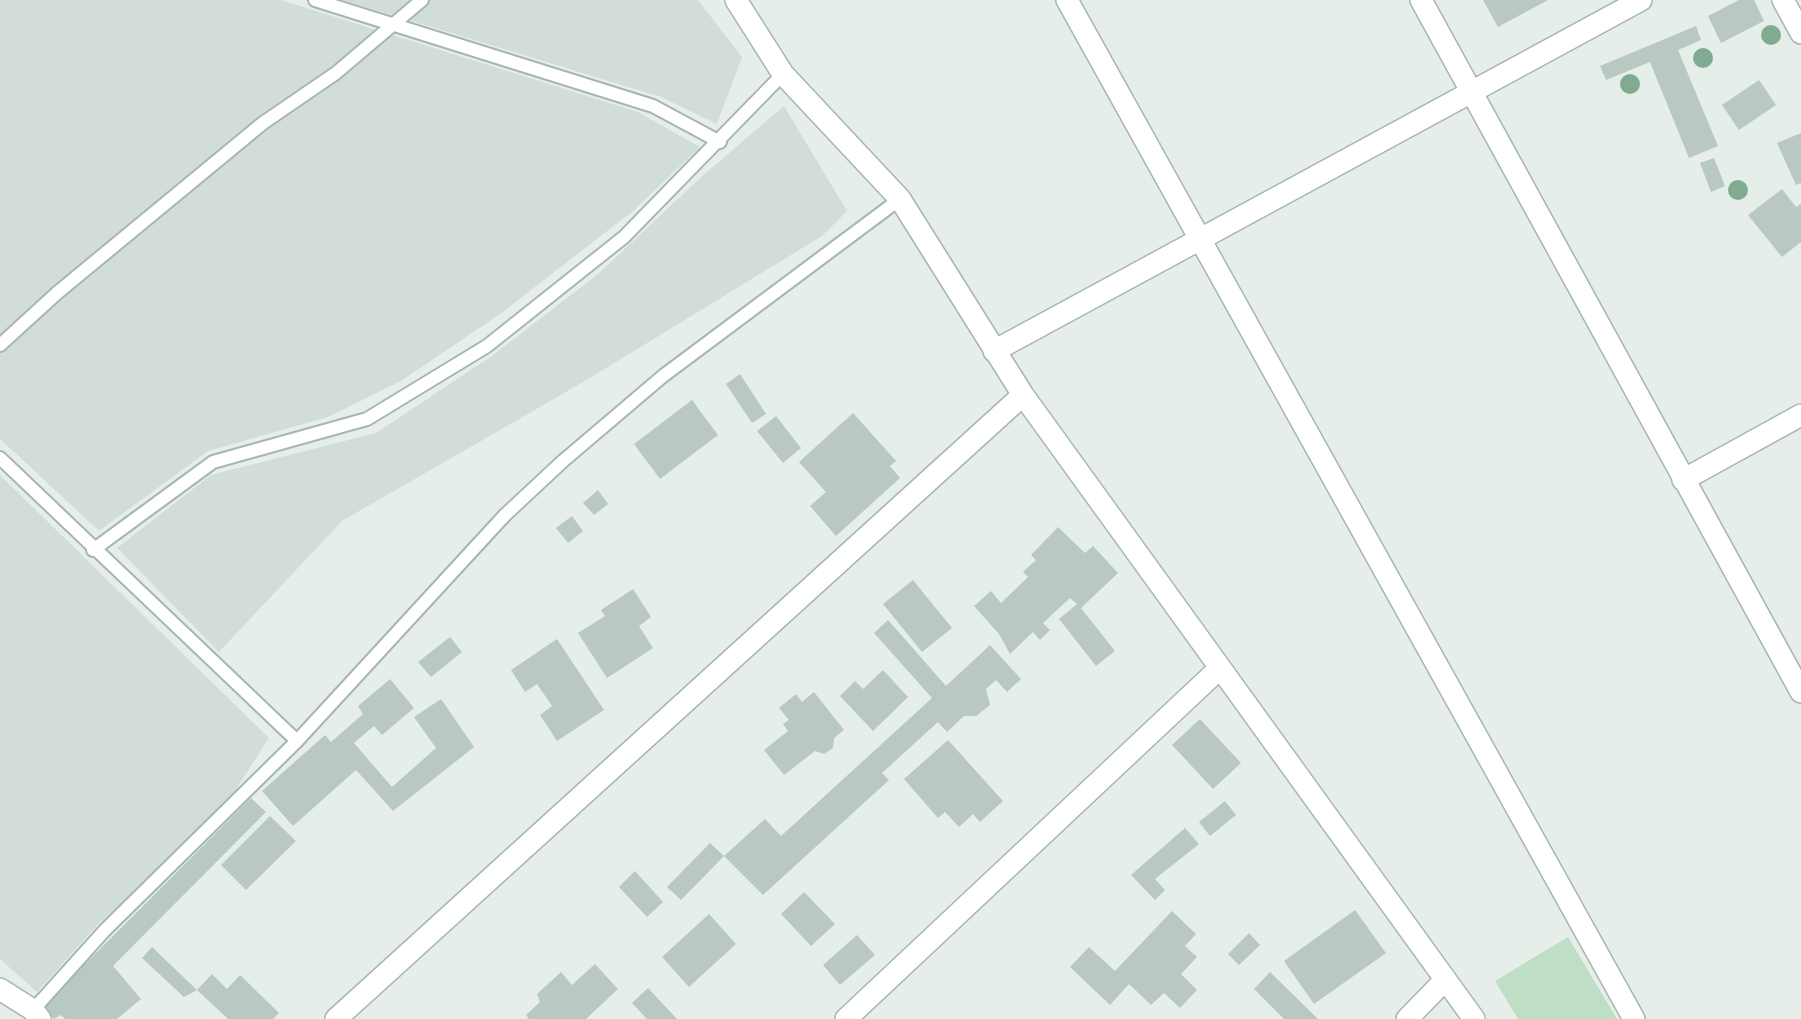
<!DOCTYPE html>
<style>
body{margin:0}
canvas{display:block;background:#e5eee9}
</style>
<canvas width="1801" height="1019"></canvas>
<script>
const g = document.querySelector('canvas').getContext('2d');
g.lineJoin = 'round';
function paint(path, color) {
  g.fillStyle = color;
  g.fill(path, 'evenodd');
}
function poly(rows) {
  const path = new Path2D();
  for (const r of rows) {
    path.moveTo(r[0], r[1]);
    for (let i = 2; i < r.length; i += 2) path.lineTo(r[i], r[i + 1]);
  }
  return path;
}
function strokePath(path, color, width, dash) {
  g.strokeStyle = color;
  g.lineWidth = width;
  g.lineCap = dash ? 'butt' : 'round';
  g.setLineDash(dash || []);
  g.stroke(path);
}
const built = poly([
 [0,0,281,0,638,112,700,147,633,211,500,314,401,381,328,417,208,451,99,531,0,439],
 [343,0,698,0,742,57,717,124,661,97],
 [784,106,847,211,822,236,585,381,342,521,219,652,117,548,211,475,376,433,492,356,598,274,699,179],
 [0,475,269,738,231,797,185,845,99,923,37,992,0,959]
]);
const green = poly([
 [1568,937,1617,1019,1518,1019,1495,981]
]);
const building = poly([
 [1483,0,1548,0,1498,27],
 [1739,0,1754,0,1764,21,1721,43,1708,16],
 [1696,26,1701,40,1678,50,1718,146,1689,158,1650,62,1606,80,1600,66],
 [1759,80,1776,105,1739,130,1722,105],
 [1801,133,1801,183,1796,185,1777,143],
 [1714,158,1725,186,1711,192,1700,163],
 [1782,189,1796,207,1801,204,1801,242,1782,257,1748,215],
 [740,374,766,414,752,423,726,384],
 [692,400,718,435,660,479,634,444],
 [853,413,896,461,890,466,900,478,836,536,810,506,826,492,799,462],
 [776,416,801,448,783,463,757,431],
 [598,490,608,504,594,515,583,503],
 [572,516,583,531,568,543,556,528],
 [1058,527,1085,553,1093,546,1118,573,1081,608,1115,651,1096,666,1059,619,1077,604,1070,598,1043,623,1050,630,1040,640,1033,632,1010,654,999,634,974,606,991,591,1001,603,1028,577,1023,572,1036,560,1031,555],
 [913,580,952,628,922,652,883,604],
 [633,589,651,617,639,626,653,648,607,678,578,633,605,616,601,610],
 [888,620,946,686,990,645,1021,679,1007,692,996,680,986,689,990,705,976,716,964,716,947,732,938,722,882,773,889,780,763,895,724,856,681,900,667,887,710,843,724,856,765,819,781,836,932,698,874,633],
 [450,637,462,652,431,677,418,662],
 [557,639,604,710,557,741,540,715,552,706,537,684,525,692,511,670],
 [883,670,908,697,873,731,840,696,855,681,863,689],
 [390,679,414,708,382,735,374,726,354,743,392,787,436,748,414,717,441,699,474,747,393,811,356,770,293,826,262,791,325,735,331,742,363,714,358,706],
 [814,692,844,730,834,738,833,748,824,754,815,751,784,775,764,750,788,731,783,724,789,720,779,708,796,694,802,702],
 [1200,719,1241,763,1213,789,1172,745],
 [948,740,1003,801,980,822,973,814,959,827,945,812,938,818,904,779],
 [251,798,266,812,113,966,141,999,117,1019,65,1019,61,1015,54,1019,42,1007],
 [1225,801,1236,815,1210,836,1199,822],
 [270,816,296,841,246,890,221,865],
 [1185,828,1199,844,1155,879,1165,890,1155,900,1131,875],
 [635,871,663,902,647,917,619,887],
 [804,892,835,924,811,946,781,914],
 [1355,910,1386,953,1314,1004,1284,961],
 [1172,911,1196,934,1185,946,1197,957,1181,974,1197,990,1180,1008,1164,993,1151,1005,1129,984,1110,1005,1070,967,1089,947,1115,971],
 [709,914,736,944,689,987,662,957],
 [1249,933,1260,945,1239,965,1228,954],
 [857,935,875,955,840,985,823,965],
 [152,947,197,990,184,997,142,958],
 [595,964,618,989,586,1019,529,1019,526,1015,540,1002,537,994,561,972,572,985],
 [1270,972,1318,1019,1284,1019,1254,989],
 [212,974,227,989,240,975,279,1013,273,1019,228,1019,197,990],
 [648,988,677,1019,647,1019,632,1003]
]);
const lane = poly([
 [315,0,653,106,720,142],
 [0,345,57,293,263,123,336,73,422,0],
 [0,458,297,741],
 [93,550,213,462,367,419,487,346,624,237,783,74],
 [33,1010,105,930,297,741,505,515,563,461,663,376,900,199]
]);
const street = poly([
 [736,0,783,74,900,199,1023,395,1474,1019],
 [1067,0,1634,1019],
 [1421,0,1801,692],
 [1783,0,1801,33],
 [994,351,1641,0],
 [1683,480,1801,415],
 [0,989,33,1010,40,1019],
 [336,1019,1023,395],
 [846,1019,1220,668],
 [1407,1019,1444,981]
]);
const trees = [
 [1771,35],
 [1703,58],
 [1630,84],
 [1738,190]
];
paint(built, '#d3ddd8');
paint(green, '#bedec6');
paint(building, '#bac8c2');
strokePath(lane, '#a7b6b0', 16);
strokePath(street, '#a7b6b0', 24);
strokePath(lane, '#fff', 12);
strokePath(street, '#fff', 21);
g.fillStyle = '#81ab90';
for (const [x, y] of trees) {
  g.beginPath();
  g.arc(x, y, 10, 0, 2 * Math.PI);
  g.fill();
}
</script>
